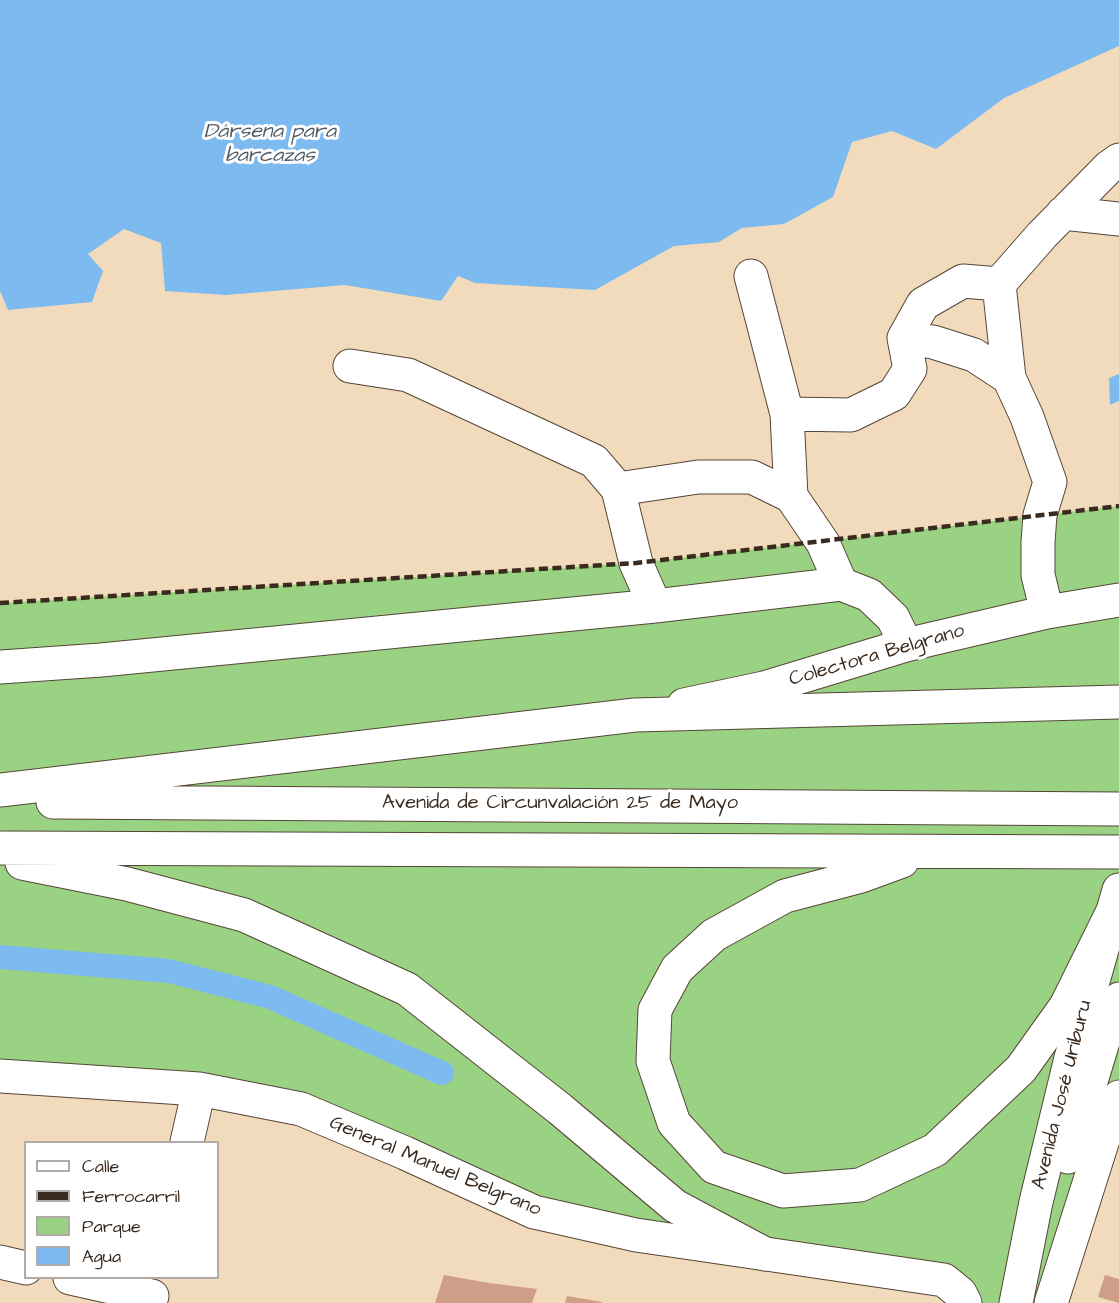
<!DOCTYPE html>
<meta charset="utf-8">
<style>
body{margin:0}
#map{position:relative;width:1119px;height:1303px;overflow:hidden;background:#f1dbbc;font-family:"Architects Daughter",sans-serif}
canvas{display:block}
.legend{position:absolute;left:24px;top:1141px;width:195px;height:138px;box-sizing:border-box;background:#fff;border:2px solid #b1aaa5;margin:0;padding:8px 10px;list-style:none;font-size:18px;color:#3b2a1e}
.legend li{display:flex;align-items:center;gap:12px;height:30px}
.legend b{width:30px;border:2px solid #b1aaa5}
</style>
<div id="map">
<canvas width="1119" height="1303"></canvas>
<ul class="legend">
<li><b style="height:8px;background:#fff"></b>Calle</li>
<li><b style="height:8px;background:#3b2a1e"></b>Ferrocarril</li>
<li><b style="height:16px;background:#9ad284"></b>Parque</li>
<li><b style="height:16px;background:#7cbaef"></b>Agua</li>
</ul>
</div>
<script>
const g = document.querySelector('canvas').getContext('2d');
g.lineJoin = 'round';
function paint(path, color) {
  g.fillStyle = color;
  g.fill(path, 'evenodd');
}
function poly(rows) {
  const path = new Path2D();
  for (const r of rows) {
    path.moveTo(r[0], r[1]);
    for (let i = 2; i < r.length; i += 2) path.lineTo(r[i], r[i + 1]);
  }
  return path;
}
function strokePath(path, color, width, dash) {
  g.strokeStyle = color;
  g.lineWidth = width;
  g.lineCap = dash ? 'butt' : 'round';
  g.setLineDash(dash || []);
  g.stroke(path);
}
function label(font, color, halo, rows, align = 'center') {
  g.font = font + ' "Architects Daughter",sans-serif';
  g.lineWidth = 6;
  g.setLineDash([]);
  g.textBaseline = 'middle';
  g.strokeStyle = halo;
  g.fillStyle = color;
  for (const [text, x, y, turn = 0] of rows) {
    g.save();
    g.translate(x, y);
    g.rotate((+turn || 0) * Math.PI / 180);
    g.textAlign = isNaN(turn) ? turn : align;
    if (halo) g.strokeText(text, 0, 0);
    g.fillText(text, 0, 0);
    g.restore();
  }
}
const green = poly([
 [1119,506,1119,1097,1051,1303,965,1303,960,1293,636,1235,301,1109,0,1076,0,603,636,563]
]);
const water = poly([
 [0,0,1119,0,1119,46,1004,98,936,149,892,131,852,142,833,197,784,224,742,228,719,242,674,246,595,290,475,283,458,276,441,301,345,285,226,295,165,291,161,243,124,229,88,254,103,271,92,302,8,310,0,291],
 [1119,374,1119,401,1110,405,1109,378]
]);
const canal = poly([
 [0,957,169,971,270,997,442,1073]
]);
const building = poly([
 [444,1275,489,1283,537,1289,532,1303,435,1303],
 [1105,1275,1119,1279,1119,1303,1098,1297],
 [567,1296,602,1302,602,1303,565,1303]
]);
const minor = poly([
 [1063,213,1119,219],
 [751,276,787,414,791,496],
 [904,338,933,342,974,355,1009,378],
 [350,366,408,375,594,461,618,489,636,563,655,606],
 [787,414,851,415,894,394,910,369,904,338,923,304,963,281,999,284],
 [618,489,698,477,752,477,791,496,823,543,841,584],
 [1047,612,1038,575,1038,542,1040,515,1050,482,1027,417,1009,378,999,284,1042,235,1109,167,1119,160],
 [0,667,101,660,655,606,841,584,869,595,893,618,906,645],
 [684,705,764,688,906,645,1047,612,1119,600],
 [0,1076,199,1089,301,1109,405,1153,534,1212,636,1235,944,1280,960,1293,965,1303],
 [187,1142,199,1089],
 [0,1262,26,1268],
 [70,1278,152,1296],
 [1051,1303,1107,1127,1119,1097]
]);
const major = poly([
 [1068,1157,1109,1022,1119,999],
 [1016,1303,1036,1202,1071,1058,1119,890]
]);
const highway = poly([
 [0,790,635,715,1119,702],
 [53,802,1119,809],
 [0,848,1119,852],
 [902,861,861,876,785,896,714,935,677,969,655,1010,653,1061,674,1123,714,1167,783,1191,860,1185,935,1150,1021,1069,1066,1006,1112,913],
 [22,863,127,884,244,915,407,989,560,1109,675,1206,765,1254]
]);
const rail = poly([
 [0,603,636,563,1119,506]
]);
const streetNames = [
 ["Colectora Belgrano",877,656,-16],
 ["Avenida de Circunvalación 25 de Mayo",560,804],
 ["Avenida José Uriburu",1063,1095,-76],
 ["General Manuel Belgrano",435,1167,23]
];
const waterNames = [
 ["Dársena para",270,133],
 ["barcazas",270,157]
];
paint(green, '#9ad284');
paint(water, '#7cbaef');
strokePath(canal, '#7cbaef', 24);
paint(building, '#ce9e89');
strokePath(minor, '#564536', 35);
strokePath(major, '#564536', 35);
strokePath(highway, '#564536', 35);
strokePath(minor, '#fff', 33);
strokePath(major, '#fff', 33);
strokePath(highway, '#fff', 33);
strokePath(rail, '#3b2a1e', 4.5, [9, 4.5]);
label('20px', '#3b2a1e', '#fff', streetNames);
label('italic 21px', '#525c67', '#fff', waterNames);
</script>
